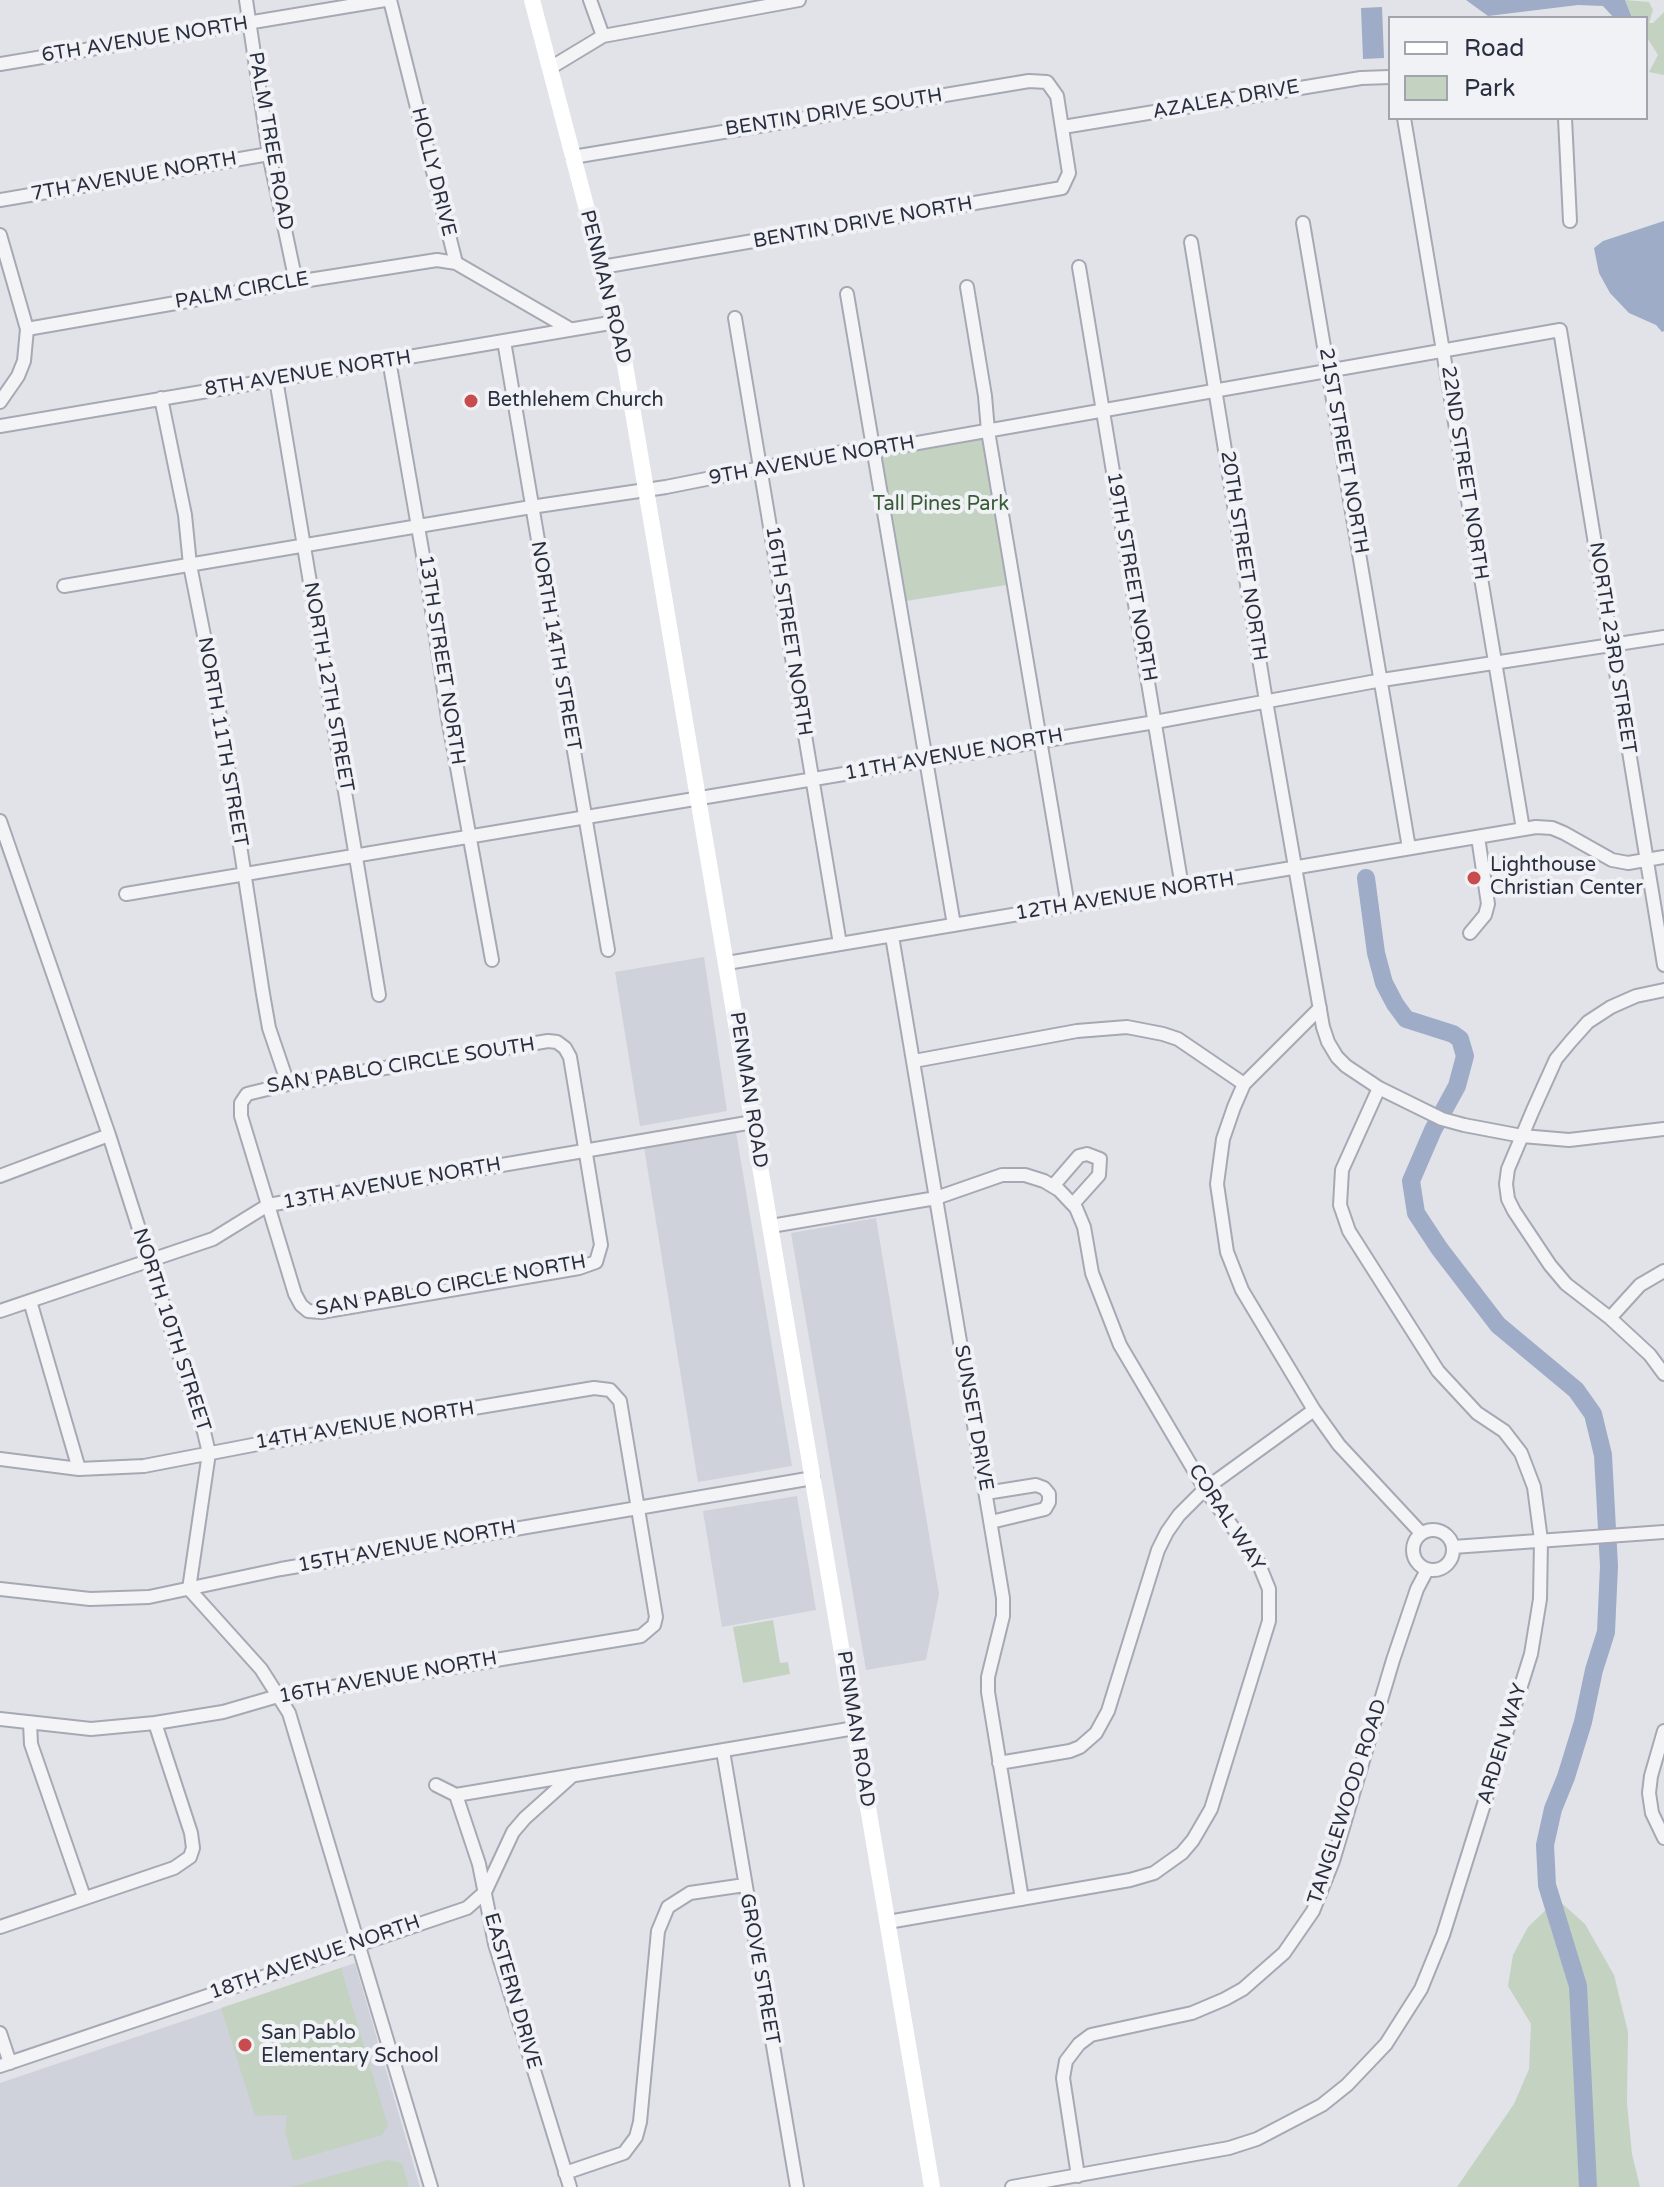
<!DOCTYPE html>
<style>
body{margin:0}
#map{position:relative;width:1664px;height:2187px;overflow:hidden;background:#e1e3e9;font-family:"Varela Round",sans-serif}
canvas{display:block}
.legend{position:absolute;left:1388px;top:16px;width:260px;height:104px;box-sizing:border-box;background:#f0f2f6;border:2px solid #a1a4ad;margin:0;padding:10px 14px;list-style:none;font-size:24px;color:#2a2f40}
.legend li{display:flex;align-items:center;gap:16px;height:40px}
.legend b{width:40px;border:2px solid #a1a4ad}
</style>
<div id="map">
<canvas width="1664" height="2187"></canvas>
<ul class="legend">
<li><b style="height:10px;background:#fff"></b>Road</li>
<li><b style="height:22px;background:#c4d2c2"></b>Park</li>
</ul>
</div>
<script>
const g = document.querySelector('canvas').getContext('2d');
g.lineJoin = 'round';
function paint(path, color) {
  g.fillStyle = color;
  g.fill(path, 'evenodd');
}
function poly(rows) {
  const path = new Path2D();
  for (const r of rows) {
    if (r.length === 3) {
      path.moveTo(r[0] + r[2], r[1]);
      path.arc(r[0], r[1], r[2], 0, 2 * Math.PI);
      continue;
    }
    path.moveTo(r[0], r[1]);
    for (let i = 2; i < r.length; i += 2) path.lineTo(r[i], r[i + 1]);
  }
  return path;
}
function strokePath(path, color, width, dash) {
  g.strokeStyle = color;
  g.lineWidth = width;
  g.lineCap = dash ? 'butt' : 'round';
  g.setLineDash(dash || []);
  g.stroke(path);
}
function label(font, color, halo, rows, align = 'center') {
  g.font = font + ' "Varela Round",sans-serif';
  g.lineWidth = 8;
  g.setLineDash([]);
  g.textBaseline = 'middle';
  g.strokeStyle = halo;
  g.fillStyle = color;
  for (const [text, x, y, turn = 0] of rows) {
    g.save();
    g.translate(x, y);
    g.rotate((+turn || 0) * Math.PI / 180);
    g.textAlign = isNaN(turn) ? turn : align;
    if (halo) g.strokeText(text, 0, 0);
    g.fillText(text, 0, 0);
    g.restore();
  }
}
const built = poly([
 [704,957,727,1111,640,1126,615,972],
 [736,1132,792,1466,698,1482,644,1147],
 [876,1218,939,1594,926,1660,866,1670,791,1233],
 [797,1496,816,1610,722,1627,703,1511],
 [355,1963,420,2187,0,2187,0,2083]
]);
const green = poly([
 [1625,0,1649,2,1653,10,1649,23,1653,23,1664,12,1664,75,1649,72,1658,55,1646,36,1646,18,1632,18],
 [984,437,1006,585,906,601,879,453],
 [773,1620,780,1663,788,1662,790,1674,743,1683,733,1627],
 [1557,1899,1585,1924,1614,1975,1628,2032,1627,2103,1632,2154,1640,2187,1457,2187,1514,2104,1529,2069,1531,2024,1508,1986,1513,1955,1528,1927],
 [341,1968,388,2126,382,2135,293,2161,285,2131,287,2115,255,2116,221,2008],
 [388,2160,402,2163,409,2187,291,2187]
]);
const water = poly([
 [1466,0,1625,0,1632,18,1614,18,1603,6,1578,5,1488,16],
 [1382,7,1384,58,1363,59,1361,8],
 [1664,221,1664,331,1662,332,1656,325,1629,313,1610,293,1599,273,1594,248,1603,241]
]);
const river = poly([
 [1366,878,1376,953,1384,983,1395,1004,1406,1019,1453,1034,1460,1039,1465,1056,1457,1086,1433,1130,1411,1181,1416,1213,1439,1248,1498,1325,1576,1390,1593,1414,1603,1455,1609,1566,1606,1632,1594,1670,1583,1722,1566,1777,1553,1809,1545,1845,1547,1885,1578,1986,1588,2187]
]);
const street = poly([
 [246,0,269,154,296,282],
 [390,0,456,263,570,329],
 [590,0,603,36],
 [0,64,385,0],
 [550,68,603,36,799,0],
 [1404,118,1523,829],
 [1565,118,1570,221],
 [1063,127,1361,78,1390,77],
 [573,157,1029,81,1047,82,1057,96,1069,173,1062,188,602,267],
 [0,200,269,154],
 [1303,223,1409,848],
 [0,235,27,329,24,361,18,376,0,402],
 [1191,242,1266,701,1323,1027,1328,1042,1337,1057,1346,1066,1379,1088,1442,1119,1464,1125,1522,1136,1569,1140,1664,1129],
 [1079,267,1182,887],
 [967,287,985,396,988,431,1068,906],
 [847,294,954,925],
 [735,318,840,944],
 [27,329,296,282,437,260,456,263],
 [504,341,608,950],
 [389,360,429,590,448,718,492,960],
 [276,379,379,995],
 [161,398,185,515,190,565,220,716,263,994,269,1028,288,1084],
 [0,426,616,322],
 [64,586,531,507,666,487,842,452,912,444,1560,330,1664,965],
 [0,821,109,1135,204,1432,209,1453,189,1589,261,1669,289,1713,431,2187],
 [126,894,1155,722,1382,680,1664,637],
 [1470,933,1485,915,1488,904,1478,837],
 [892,936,1003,1598,1003,1616,988,1677,988,1692,1022,1899],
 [727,963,1536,827,1552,828,1564,833,1612,860,1628,863,1664,857],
 [1664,990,1636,996,1611,1007,1588,1022,1571,1041,1556,1059,1533,1110,1508,1169,1506,1184,1508,1199,1514,1211,1550,1265,1566,1284,1610,1318,1650,1355,1664,1374],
 [1320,1008,1244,1084,1234,1107,1223,1139,1217,1184,1227,1252,1242,1290,1314,1410,1339,1445,1421,1533],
 [548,1041,557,1042,565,1048,570,1057,601,1245,596,1262,579,1268,321,1312,308,1311,301,1305,295,1294,241,1116,241,1103,247,1094,288,1084,548,1041],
 [914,1061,1077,1031,1127,1027,1163,1034,1178,1039,1244,1084],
 [0,1176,109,1135],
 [1053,1186,1079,1156,1087,1154,1100,1159,1099,1175,1073,1204],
 [771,1226,936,1198,1002,1175,1025,1175,1044,1181,1059,1190,1076,1208,1084,1227,1092,1273,1120,1345,1205,1489,1258,1562,1269,1589,1269,1621,1211,1809,1193,1840,1182,1853,1154,1873,1130,1880,888,1922],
 [30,1301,79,1469],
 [0,1311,213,1239,268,1205,753,1122],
 [1610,1318,1640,1285,1664,1271],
 [0,1459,79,1469,144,1466,263,1443,594,1388,610,1390,620,1401,656,1617,654,1625,641,1636,278,1696,223,1712,155,1723,91,1729,0,1719],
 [986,1493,1036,1485,1044,1488,1049,1494,1049,1502,1045,1509,991,1522],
 [1433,1550,20],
 [1453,1547,1664,1532],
 [0,1589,90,1599,149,1597,281,1569,813,1478],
 [30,1723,31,1744,84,1897],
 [1664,1731,1651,1776,1649,1793,1652,1813,1664,1838],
 [723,1751,797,2187],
 [999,1763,1070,1751,1080,1747,1096,1733,1108,1711,1158,1550,1167,1532,1179,1515,1205,1489,1314,1410],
 [436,1785,456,1795],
 [456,1795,479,1864,495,1944,570,2187],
 [456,1795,855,1728],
 [0,1927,174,1868,190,1857,193,1848,191,1833,155,1723],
 [0,2033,10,2063],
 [0,2066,467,1908,485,1892,513,1832,525,1818,573,1775],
 [565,2173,624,2153,636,2137,640,2122,658,1931,668,1907,690,1893,745,1885],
 [1078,2176,1063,2078,1066,2061,1079,2044,1091,2035,1192,2013,1225,1999,1243,1989,1284,1953,1313,1911,1333,1861,1393,1660,1417,1589,1427,1570],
 [1012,2187,1229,2148,1257,2139,1322,2105,1347,2085,1386,2044,1421,1989,1443,1935,1531,1654,1540,1599,1541,1540,1534,1487,1521,1453,1504,1431,1477,1413,1438,1371,1349,1231,1340,1205,1342,1170,1379,1088]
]);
const secondary = poly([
 [532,0,602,267,624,359,932,2187]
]);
const markers = [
 [471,401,8,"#c84c4e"],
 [1474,878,8,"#c84c4e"],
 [245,2045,8,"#c84c4e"]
];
const streetNames = [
 ["6TH AVENUE NORTH",145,40,-9],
 ["AZALEA DRIVE",1226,100,-10],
 ["BENTIN DRIVE SOUTH",834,113,-9],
 ["PALM TREE ROAD",270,141,80],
 ["HOLLY DRIVE",433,172,76],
 ["7TH AVENUE NORTH",134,177,-10],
 ["BENTIN DRIVE NORTH",863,223,-10],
 ["PENMAN ROAD",605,287,76],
 ["PALM CIRCLE",242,291,-10],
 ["8TH AVENUE NORTH",308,374,-9],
 ["21ST STREET NORTH",1343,451,80],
 ["9TH AVENUE NORTH",812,461,-10],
 ["22ND STREET NORTH",1464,473,81],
 ["20TH STREET NORTH",1243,556,81],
 ["19TH STREET NORTH",1131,577,80],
 ["16TH STREET NORTH",788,631,81],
 ["NORTH 14TH STREET",555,646,80],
 ["NORTH 23RD STREET",1612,648,81],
 ["13TH STREET NORTH",441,660,81],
 ["NORTH 12TH STREET",328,687,80],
 ["NORTH 11TH STREET",222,742,80],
 ["11TH AVENUE NORTH",954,755,-10],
 ["12TH AVENUE NORTH",1125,897,-9],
 ["SAN PABLO CIRCLE SOUTH",401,1066,-9],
 ["PENMAN ROAD",748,1090,81],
 ["13TH AVENUE NORTH",392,1184,-10],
 ["SAN PABLO CIRCLE NORTH",451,1286,-10],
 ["NORTH 10TH STREET",171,1330,72],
 ["SUNSET DRIVE",973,1418,80],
 ["14TH AVENUE NORTH",365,1426,-9],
 ["CORAL WAY",1226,1518,57],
 ["15TH AVENUE NORTH",407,1547,-10],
 ["16TH AVENUE NORTH",388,1678,-10],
 ["PENMAN ROAD",855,1729,81],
 ["ARDEN WAY",1503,1744,-73],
 ["TANGLEWOOD ROAD",1348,1802,-72],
 ["18TH AVENUE NORTH",315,1958,-19],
 ["GROVE STREET",759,1969,80],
 ["EASTERN DRIVE",512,1991,74]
];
const poiNames = [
 ["Bethlehem Church",487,401],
 ["Lighthouse",1490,866],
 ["Christian Center",1490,889],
 ["San Pablo",261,2034],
 ["Elementary School",261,2057]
];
const parkNames = [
 ["Tall Pines Park",941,505]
];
paint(built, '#cfd2db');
paint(green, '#c4d2c2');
paint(water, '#9eacc7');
strokePath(river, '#9eacc7', 18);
strokePath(street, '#a6a9b3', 16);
strokePath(street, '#f4f4f7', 12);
strokePath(secondary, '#fff', 16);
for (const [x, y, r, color] of markers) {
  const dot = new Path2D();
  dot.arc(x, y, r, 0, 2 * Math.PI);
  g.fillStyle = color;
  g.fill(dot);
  strokePath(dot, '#f0f2f6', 3);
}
label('20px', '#2a2f40', '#f0f2f6', streetNames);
label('20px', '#2a2f40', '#f0f2f6', poiNames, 'left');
label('20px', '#3a5b38', '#f0f2f6', parkNames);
</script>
